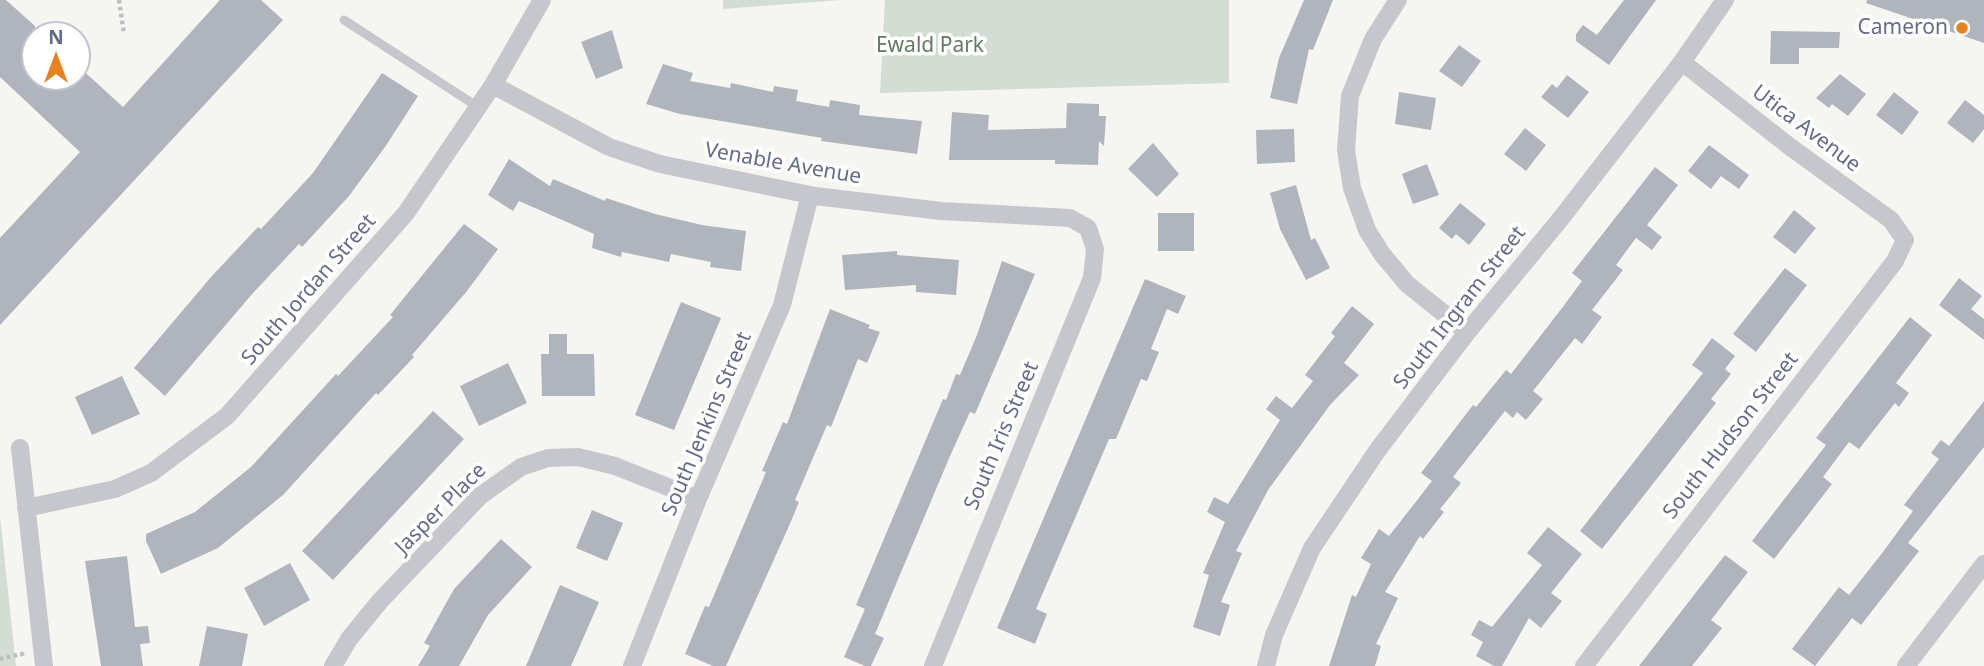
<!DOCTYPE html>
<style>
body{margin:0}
#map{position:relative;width:1984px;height:666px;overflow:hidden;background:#f5f6f2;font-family:"Noto Sans",sans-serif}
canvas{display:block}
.north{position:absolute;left:21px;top:21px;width:70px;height:70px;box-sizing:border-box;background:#fff;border:2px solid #c1c5ce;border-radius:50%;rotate:0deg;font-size:19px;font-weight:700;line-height:28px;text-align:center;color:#646d84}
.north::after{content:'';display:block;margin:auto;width:24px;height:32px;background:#e9811f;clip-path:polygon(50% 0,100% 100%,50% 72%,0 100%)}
</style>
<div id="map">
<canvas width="1984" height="666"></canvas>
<div class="north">N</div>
</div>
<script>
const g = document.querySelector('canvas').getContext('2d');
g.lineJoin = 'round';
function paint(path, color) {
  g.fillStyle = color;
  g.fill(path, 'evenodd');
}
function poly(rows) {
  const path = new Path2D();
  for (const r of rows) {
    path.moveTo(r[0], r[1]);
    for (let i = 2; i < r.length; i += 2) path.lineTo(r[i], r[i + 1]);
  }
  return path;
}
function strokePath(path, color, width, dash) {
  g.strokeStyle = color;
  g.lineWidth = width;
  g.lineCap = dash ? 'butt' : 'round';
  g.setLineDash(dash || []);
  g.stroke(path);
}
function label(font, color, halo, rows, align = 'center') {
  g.font = font + ' "Noto Sans",sans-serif';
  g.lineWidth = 7;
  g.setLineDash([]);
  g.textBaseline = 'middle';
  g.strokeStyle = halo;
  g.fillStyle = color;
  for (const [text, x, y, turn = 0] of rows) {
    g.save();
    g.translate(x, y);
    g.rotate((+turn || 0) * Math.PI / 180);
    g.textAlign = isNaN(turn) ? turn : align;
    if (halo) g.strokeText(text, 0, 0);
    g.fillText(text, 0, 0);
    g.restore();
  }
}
const green = poly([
 [723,0,841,0,723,9],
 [885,0,1229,0,1229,83,880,93],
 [0,516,16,666,0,666]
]);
const building = poly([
 [0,0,6,0,35,26,35,77,77,77,77,65,123,107,220,0,261,0,283,20,0,325,0,238,80,152,0,77],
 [1304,0,1333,0,1313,50,1309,49,1297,104,1270,98,1279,58],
 [1624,0,1656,0,1609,65,1576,41,1576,34,1583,25,1597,35],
 [1867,0,1984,0,1984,43,1866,3],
 [612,30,623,68,596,79,581,42],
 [1771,31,1840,32,1839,48,1799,48,1799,64,1770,64],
 [1459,45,1481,61,1462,87,1439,71],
 [663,64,693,73,690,81,730,88,731,83,773,92,774,86,798,90,796,101,829,107,830,100,860,105,859,115,922,121,917,154,821,141,822,138,680,114,646,104],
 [382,73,418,96,385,147,349,196,302,247,299,244,253,293,165,396,134,368,211,277,258,227,261,229,313,173],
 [1840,74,1866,94,1848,116,1832,104,1829,108,1816,98],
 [1567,75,1589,92,1568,118,1541,97,1552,84,1557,88],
 [1399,92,1436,98,1431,130,1395,124],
 [1894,92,1919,112,1902,135,1876,115],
 [1965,100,1984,115,1984,129,1973,143,1947,123],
 [1067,103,1099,104,1099,116,1106,116,1104,146,1099,141,1098,165,1055,164,1055,160,949,160,952,112,989,115,988,130,1066,128],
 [1525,128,1546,145,1526,171,1504,154],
 [1294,129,1295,162,1257,164,1256,130],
 [1153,143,1179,174,1157,197,1128,169],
 [1709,145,1749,175,1739,189,1721,176,1711,189,1688,171],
 [509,159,550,186,553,179,605,201,606,198,655,214,702,225,746,231,741,271,710,267,711,262,671,254,669,262,622,252,621,257,592,248,594,234,519,201,513,211,488,195],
 [1427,164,1439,195,1413,204,1402,174],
 [1655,167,1678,185,1647,225,1662,237,1652,250,1636,238,1616,265,1623,270,1592,310,1602,317,1582,344,1575,338,1533,391,1543,399,1526,420,1517,412,1513,418,1505,411,1453,477,1461,483,1440,509,1444,512,1423,539,1420,536,1385,592,1398,598,1376,644,1381,646,1375,666,1329,666,1352,595,1356,597,1371,564,1361,558,1379,529,1389,536,1411,508,1432,481,1421,473,1473,405,1476,407,1506,370,1511,374,1562,308,1582,281,1572,273],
 [1296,185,1311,240,1315,238,1330,268,1306,280,1280,229,1270,193],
 [1460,203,1486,224,1469,245,1456,234,1452,239,1439,228],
 [1794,210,1816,228,1795,254,1773,237],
 [1158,213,1194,213,1194,251,1158,251],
 [464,224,498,249,467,291,412,355,414,357,378,395,376,393,283,495,218,548,161,574,146,541,146,534,195,512,251,467,336,374,338,376,393,317,390,315],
 [897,251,897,255,959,260,956,295,916,292,916,285,845,290,842,255],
 [1002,261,1035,274,975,414,970,412,950,456,875,634,884,638,877,653,871,666,865,666,844,657,865,609,856,605,943,399,946,400,956,374,960,375,977,335],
 [1785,268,1807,285,1756,352,1733,334],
 [1959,278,1982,296,1971,309,1984,319,1984,340,1939,305],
 [1145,279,1186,296,1178,314,1167,309,1151,349,1159,352,1147,381,1141,379,1116,439,1109,439,1036,609,1047,614,1035,644,997,628],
 [681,302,721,318,674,430,635,415],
 [1352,306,1374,324,1344,363,1359,375,1330,405,1268,490,1236,551,1242,553,1221,602,1230,605,1220,636,1193,627,1209,575,1203,573,1225,522,1207,512,1214,497,1228,504,1280,420,1266,409,1276,396,1292,408,1313,381,1305,375,1335,336,1331,333],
 [830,309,870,325,868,328,880,332,867,363,858,359,831,427,827,425,795,500,799,502,789,526,726,666,713,666,685,654,705,606,709,607,766,472,762,471,783,422,787,424],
 [1910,317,1932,335,1896,383,1909,393,1899,407,1895,403,1859,449,1849,442,1823,477,1832,484,1774,559,1752,541,1826,445,1816,438],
 [549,334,567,334,567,354,594,354,595,396,542,396,541,354,549,354],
 [1712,338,1735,356,1725,369,1731,374,1711,399,1716,403,1602,549,1580,531,1703,373,1692,365],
 [508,363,527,403,479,426,460,386],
 [122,376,140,414,92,435,75,397],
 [1984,401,1984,447,1908,543,1919,551,1861,625,1852,618,1815,666,1792,649,1839,587,1849,595,1883,552,1913,511,1904,505,1939,459,1931,453,1941,440,1949,446],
 [433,411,464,439,333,580,302,551],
 [592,510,623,523,607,561,576,548],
 [1548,527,1582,554,1551,593,1562,601,1541,628,1529,618,1502,666,1494,666,1476,656,1483,642,1471,635,1479,620,1492,627,1542,565,1527,553],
 [501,539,532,567,488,615,459,666,418,666,430,646,424,643,454,589],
 [1725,555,1748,572,1711,620,1722,628,1711,642,1692,666,1639,666],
 [127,556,135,627,148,626,150,643,140,644,143,666,101,666,85,561],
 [290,563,310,600,264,626,244,588],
 [560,585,599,602,571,666,526,666],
 [207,626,248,634,242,666,199,666]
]);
const path = poly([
 [119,0,124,34],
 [0,659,22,654,23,658]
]);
const service = poly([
 [344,20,478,107]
]);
const minor = poly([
 [1398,0,1373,39,1350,96,1346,150,1352,188,1367,230,1382,254,1407,284,1467,332],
 [493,85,609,147,660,164,815,196,941,211,1070,218,1088,228,1095,249,1092,278,933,666],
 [20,448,44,666],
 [26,508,115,489,151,473,227,416,406,213,493,85,542,0],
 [333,666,349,639,380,601,480,496,521,467,548,458,578,457,615,466,698,499],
 [632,666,698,499,782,305,810,195],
 [1266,666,1274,635,1312,548,1377,451,1465,335,1562,217,1682,62,1725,0],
 [1584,666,1895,261,1905,240,1891,220,1789,146,1682,62],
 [1906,666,1984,564]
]);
const markers = [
 [1962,28,7,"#e9811f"]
];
const poiNames = [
 ["Cameron",1948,28]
];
const parkNames = [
 ["Ewald Park",930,46]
];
const streetNames = [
 ["Utica Avenue",1806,129,37],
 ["Venable Avenue",783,164,10],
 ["South Jordan Street",309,290,-49],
 ["South Ingram Street",1460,308,-52],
 ["South Jenkins Street",707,424,-67],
 ["South Iris Street",1002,436,-67],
 ["South Hudson Street",1731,436,-52],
 ["Jasper Place",441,509,-45]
];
paint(green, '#d4ddd3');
paint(building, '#b0b4bc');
strokePath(path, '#bdbec1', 4.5, [3.5, 3.5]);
strokePath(service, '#c6c7cc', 9);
strokePath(minor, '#c6c7cc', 18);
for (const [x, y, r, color] of markers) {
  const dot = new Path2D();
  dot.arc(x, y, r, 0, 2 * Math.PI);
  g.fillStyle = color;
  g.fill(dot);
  strokePath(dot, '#fff', 2.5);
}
label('21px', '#646d84', '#fff', poiNames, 'right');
label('21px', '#637b64', '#fff', parkNames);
label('21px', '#646d84', '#fff', streetNames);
</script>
